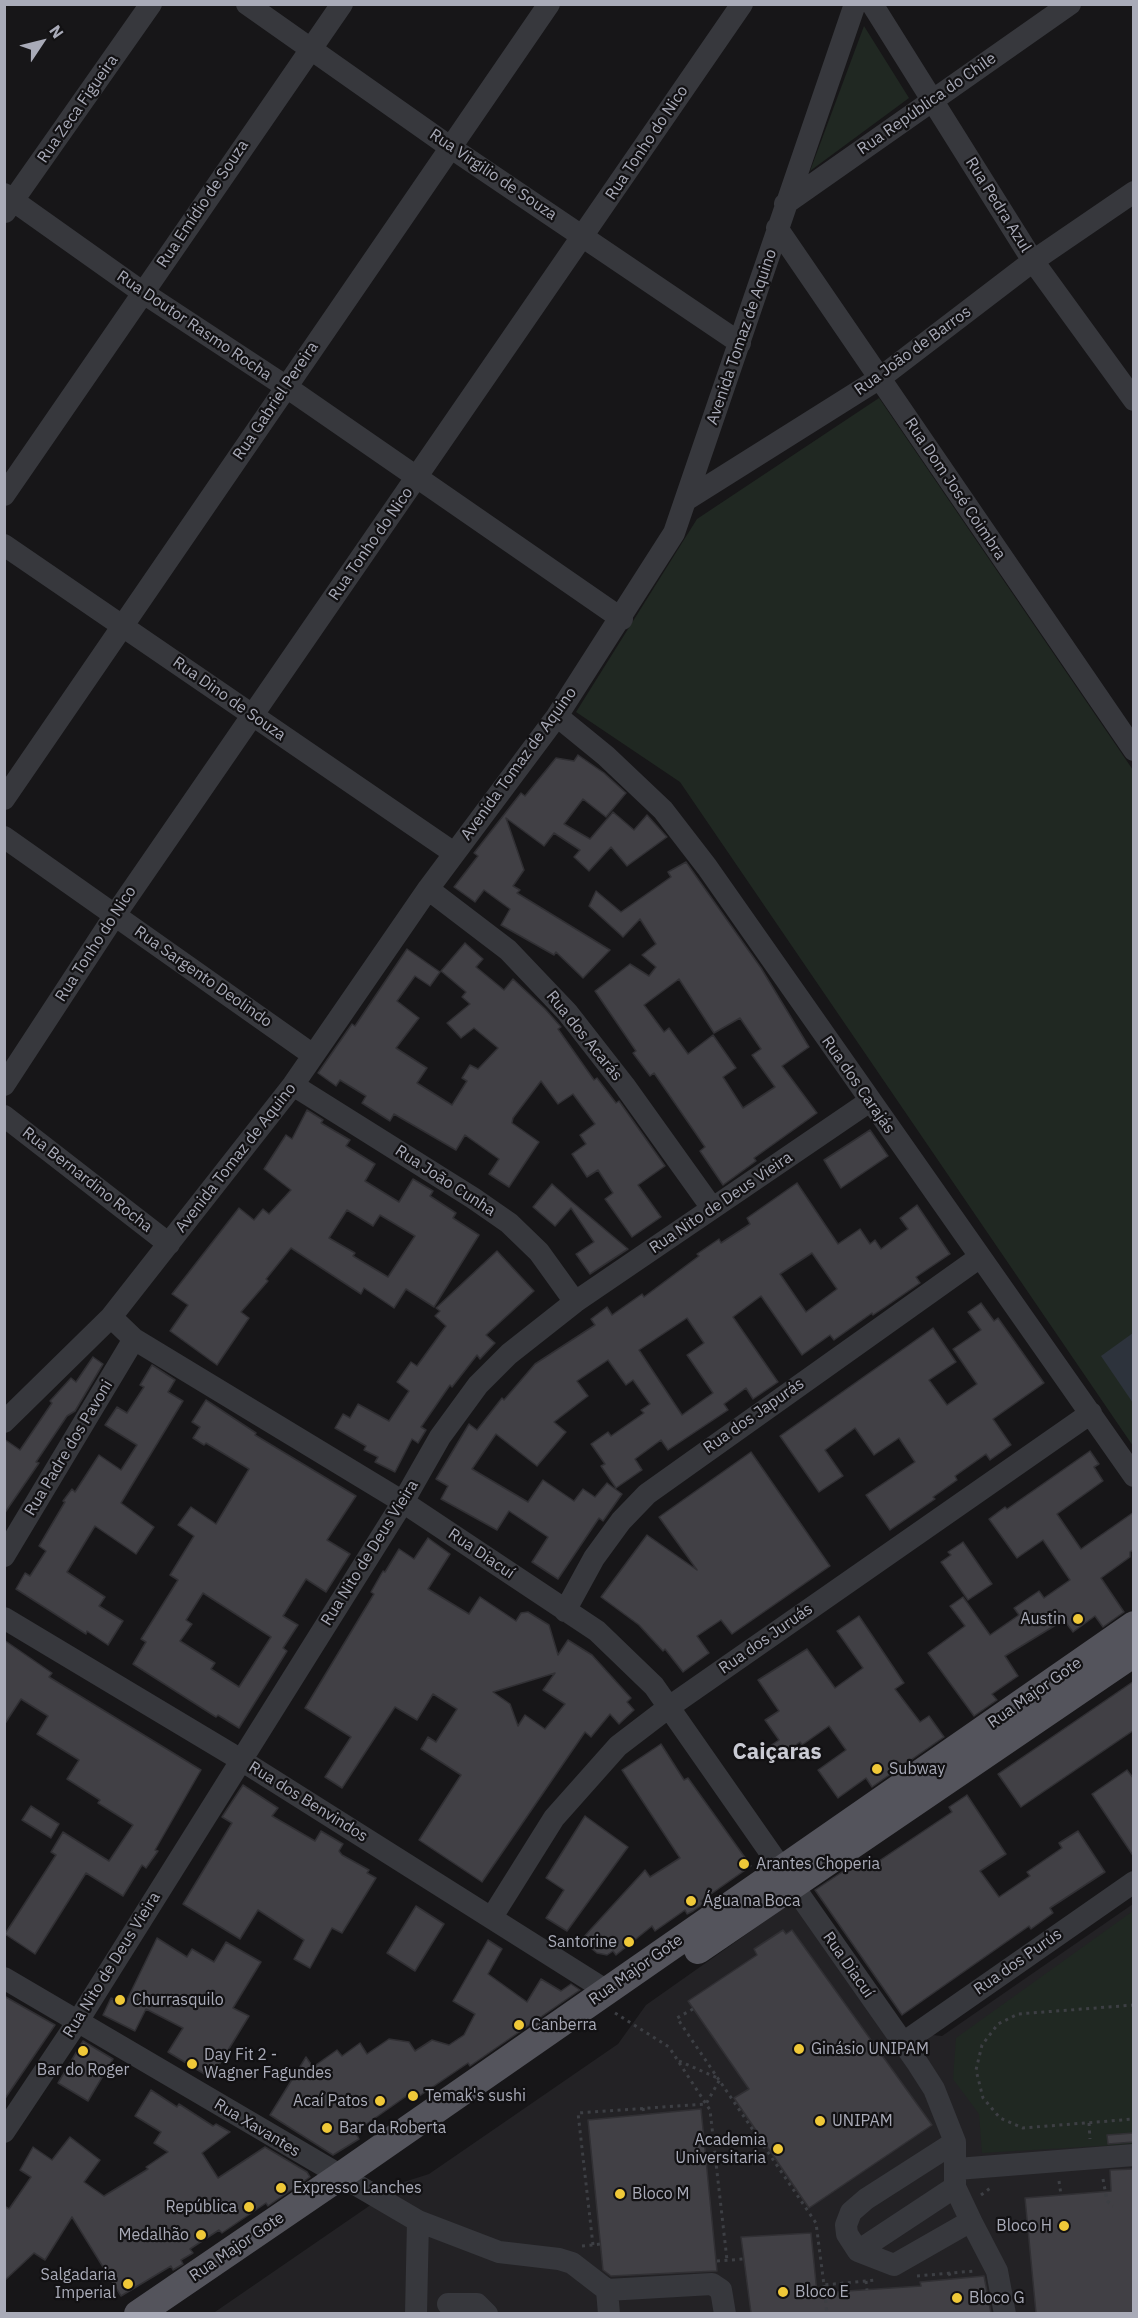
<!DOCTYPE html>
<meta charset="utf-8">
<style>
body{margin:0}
#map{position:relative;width:1138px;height:2318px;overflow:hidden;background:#171618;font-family:"IBM Plex Sans",sans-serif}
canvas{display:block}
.frame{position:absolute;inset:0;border:6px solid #a9abb8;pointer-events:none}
.north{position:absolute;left:12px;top:12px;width:60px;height:60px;-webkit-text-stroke:4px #121113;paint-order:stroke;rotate:55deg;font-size:16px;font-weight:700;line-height:24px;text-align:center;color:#a9abb8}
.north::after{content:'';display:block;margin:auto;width:21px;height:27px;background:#a9abb8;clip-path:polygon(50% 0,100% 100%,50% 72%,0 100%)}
</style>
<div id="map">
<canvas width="1138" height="2318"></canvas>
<div class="frame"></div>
<div class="north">N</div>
</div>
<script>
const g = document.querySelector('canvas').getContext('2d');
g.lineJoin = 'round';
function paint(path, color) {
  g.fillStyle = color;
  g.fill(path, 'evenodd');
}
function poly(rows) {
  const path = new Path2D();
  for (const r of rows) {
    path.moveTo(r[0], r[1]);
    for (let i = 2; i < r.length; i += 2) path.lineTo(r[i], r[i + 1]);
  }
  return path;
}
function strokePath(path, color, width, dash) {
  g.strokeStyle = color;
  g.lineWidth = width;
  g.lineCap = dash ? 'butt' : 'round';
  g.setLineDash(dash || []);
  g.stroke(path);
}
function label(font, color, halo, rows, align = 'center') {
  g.font = font + ' "IBM Plex Sans",sans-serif';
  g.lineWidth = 4.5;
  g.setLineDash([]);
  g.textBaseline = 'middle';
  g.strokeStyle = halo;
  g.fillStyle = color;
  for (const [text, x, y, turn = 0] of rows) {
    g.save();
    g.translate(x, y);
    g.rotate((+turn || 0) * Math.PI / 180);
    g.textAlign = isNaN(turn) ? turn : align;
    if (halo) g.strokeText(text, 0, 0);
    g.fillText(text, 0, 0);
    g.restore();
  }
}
const built = poly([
 [795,1900,926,2058,926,2041,932,2035,942,2036,1133,1904,1133,2313,212,2314,404,2182,429,2174,618,2044,646,2005]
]);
const green = poly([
 [864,26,909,98,810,171],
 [879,398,1133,770,1133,1446,680,782,576,712,697,519],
 [1133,1911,1133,2144,982,2153,979,2114,953,2079,956,2038]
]);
const water = poly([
 [1133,1333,1133,1403,1101,1356]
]);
const building = poly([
 [578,755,604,773,626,793,606,817,583,799,564,824,590,839,613,812,634,830,647,815,667,837,627,866,611,847,589,871,574,857,580,850,554,833,544,846,506,818,524,870,513,886,520,890,517,893,610,950,583,978,556,952,554,955,501,925,510,909,484,890,475,902,454,887,478,856,474,853,521,793,525,796,556,758,574,761,578,755],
 [686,862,761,968,809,1047,782,1066,817,1113,754,1158,756,1161,723,1185,700,1151,705,1147,692,1128,654,1073,650,1076,633,1053,636,1051,595,991,630,964,649,976,656,967,642,955,656,944,640,919,623,937,589,906,596,891,621,912,671,877,668,872,686,862],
 [679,979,714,1033,740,1018,761,1049,752,1055,775,1087,743,1108,723,1077,736,1068,713,1035,688,1054,669,1028,664,1032,644,1005,679,979],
 [465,943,483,959,476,967,504,990,513,979,545,1009,561,1027,558,1029,594,1080,597,1078,616,1103,619,1101,665,1166,638,1185,661,1217,632,1237,605,1199,613,1193,598,1170,587,1177,572,1154,586,1144,580,1135,595,1124,573,1094,558,1104,541,1081,513,1118,512,1123,539,1142,509,1187,489,1174,499,1159,465,1135,456,1150,394,1114,390,1121,362,1103,366,1096,340,1080,336,1086,318,1073,352,1024,355,1026,407,949,440,972,430,986,415,976,397,1001,419,1018,396,1048,427,1068,417,1083,452,1105,467,1081,462,1078,470,1065,478,1069,498,1048,474,1028,461,1038,447,1023,470,1004,462,997,466,992,441,971,465,943],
 [307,1110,323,1120,321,1123,350,1140,346,1146,375,1164,365,1181,399,1202,413,1179,433,1191,430,1196,456,1213,453,1218,479,1235,434,1307,406,1289,394,1308,364,1288,361,1294,291,1248,266,1279,268,1281,241,1312,249,1318,217,1365,170,1331,188,1305,172,1294,239,1208,254,1220,263,1209,269,1214,291,1190,264,1169,286,1135,292,1139,307,1110],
 [347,1210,373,1226,380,1215,415,1236,388,1277,353,1256,355,1253,329,1238,347,1210],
 [870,1130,888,1156,841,1188,824,1160,870,1130],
 [797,1183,838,1244,860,1229,870,1244,875,1240,881,1249,908,1229,900,1218,917,1205,950,1254,916,1277,920,1283,885,1307,873,1315,872,1313,834,1340,830,1335,802,1355,761,1296,733,1317,778,1382,753,1399,746,1388,724,1404,728,1410,668,1450,661,1440,635,1459,642,1470,616,1488,601,1466,605,1464,591,1444,608,1432,611,1436,644,1413,641,1410,650,1404,633,1380,626,1385,608,1360,577,1381,588,1396,554,1422,566,1432,537,1466,496,1434,472,1469,528,1502,543,1480,574,1501,583,1489,595,1497,607,1483,622,1494,603,1521,599,1518,558,1579,532,1562,548,1537,509,1511,497,1530,441,1499,448,1486,436,1479,469,1424,477,1430,502,1398,504,1400,535,1364,595,1325,591,1319,607,1307,612,1315,642,1294,644,1297,699,1256,697,1254,719,1239,721,1243,750,1224,747,1218,797,1183],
 [812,1253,837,1289,806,1312,780,1274,812,1253],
 [687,1318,704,1343,687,1355,713,1393,682,1415,639,1350,687,1318],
 [552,1184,571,1201,628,1249,590,1274,576,1254,594,1242,571,1208,555,1226,533,1207,552,1184],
 [497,1251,534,1291,486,1335,495,1343,480,1359,477,1355,452,1387,450,1385,421,1427,426,1430,418,1443,412,1439,395,1472,375,1462,378,1457,364,1450,366,1446,335,1428,343,1414,350,1418,358,1404,389,1421,409,1391,397,1382,411,1362,417,1366,446,1326,435,1316,440,1311,436,1308,497,1251],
 [981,1303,994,1321,998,1318,1044,1383,993,1419,1011,1445,990,1460,986,1454,955,1476,957,1480,933,1497,935,1499,890,1530,866,1495,915,1462,899,1438,874,1455,855,1428,825,1450,843,1476,819,1492,780,1436,933,1328,956,1362,929,1380,947,1405,977,1384,953,1349,981,1330,968,1312,981,1303],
 [93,1357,103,1364,75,1411,67,1416,36,1462,39,1463,4,1514,4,1439,20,1450,52,1403,50,1401,71,1378,76,1382,93,1357],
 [152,1365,175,1380,168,1392,183,1401,121,1503,154,1527,136,1554,95,1526,67,1572,105,1597,99,1606,123,1621,108,1645,87,1631,86,1634,16,1589,25,1573,30,1576,46,1551,39,1546,65,1502,63,1501,72,1489,75,1492,99,1455,121,1470,137,1445,105,1425,117,1407,127,1413,144,1387,140,1385,152,1365],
 [206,1400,256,1433,255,1435,356,1496,327,1540,350,1554,326,1592,306,1579,283,1616,298,1625,283,1648,287,1651,239,1728,218,1715,216,1717,133,1664,146,1642,141,1639,178,1580,170,1575,194,1536,178,1525,191,1507,216,1524,249,1469,206,1443,204,1445,193,1438,200,1427,192,1422,206,1400],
 [203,1593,271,1637,239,1687,211,1669,215,1663,180,1641,192,1624,186,1620,203,1593],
 [1090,1451,1099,1464,1094,1467,1103,1481,1057,1514,1081,1549,1134,1512,1134,1549,1130,1552,1130,1557,1101,1578,1124,1612,1103,1627,1095,1616,1073,1632,1064,1620,1005,1656,1018,1676,992,1694,997,1700,974,1716,928,1653,965,1626,950,1606,963,1597,990,1635,1019,1615,1014,1608,1039,1591,1044,1598,1070,1580,1043,1540,1017,1558,989,1519,1005,1507,1007,1509,1090,1451],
 [751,1452,830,1566,732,1634,721,1620,697,1636,709,1653,683,1672,665,1649,663,1651,639,1625,601,1597,647,1535,697,1570,659,1517,751,1452],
 [428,1538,450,1554,428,1589,469,1614,480,1597,516,1621,521,1613,528,1612,549,1625,558,1655,568,1640,592,1655,631,1698,627,1702,634,1710,619,1724,610,1714,591,1737,585,1732,482,1882,419,1840,461,1775,421,1749,428,1737,436,1742,457,1709,433,1694,417,1720,395,1707,342,1788,325,1777,351,1737,305,1708,374,1594,371,1592,383,1571,385,1572,399,1549,414,1559,428,1538],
 [555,1673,543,1690,565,1704,545,1729,525,1715,518,1726,510,1704,493,1692,555,1673],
 [963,1542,992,1584,968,1600,941,1562,951,1555,948,1552,963,1542],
 [859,1616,904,1683,895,1689,920,1722,929,1716,944,1737,872,1787,866,1778,838,1798,818,1770,846,1750,829,1726,802,1745,800,1742,778,1758,770,1746,779,1740,765,1720,779,1711,758,1680,807,1649,835,1688,863,1668,837,1631,859,1616],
 [4,1640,52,1673,49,1677,201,1770,155,1850,158,1851,146,1868,142,1865,123,1896,86,1873,35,1954,5,1934,56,1855,51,1852,63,1832,109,1861,133,1825,98,1803,100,1800,67,1779,79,1760,37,1734,48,1716,21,1699,4,1725,4,1640],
 [1134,1681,1134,1730,1021,1807,998,1774,1134,1681],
 [661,1744,684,1780,688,1778,751,1866,701,1901,703,1904,693,1911,687,1914,685,1910,655,1931,652,1926,616,1955,613,1951,607,1955,597,1953,581,1940,645,1870,650,1877,680,1858,622,1770,661,1744],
 [1127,1770,1134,1779,1134,1857,1092,1794,1127,1770],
 [243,1785,278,1808,272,1816,315,1841,321,1831,343,1844,339,1851,342,1855,369,1870,367,1873,376,1878,342,1933,332,1928,310,1968,294,1959,304,1940,258,1910,240,1939,183,1904,232,1823,222,1817,243,1785],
 [967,1795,1006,1854,980,1871,999,1897,1030,1876,1027,1872,1062,1848,1059,1843,1078,1831,1105,1872,1050,1908,1053,1913,1031,1929,1029,1926,902,2015,815,1890,860,1860,867,1869,952,1812,949,1807,967,1795],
 [31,1806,59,1824,51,1838,22,1820,31,1806],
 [585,1816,628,1847,567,1931,546,1918,564,1890,546,1878,585,1816],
 [416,1906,444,1924,415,1971,387,1953,416,1906],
 [783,1930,786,1934,792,1930,932,2125,809,2208,734,2098,749,2089,688,2001,757,1955,754,1949,783,1930],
 [157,1938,187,1957,192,1949,214,1962,226,1942,261,1962,233,2008,249,2016,211,2078,168,2052,183,2028,146,2009,135,2031,103,2015,111,1998,125,2004,157,1938],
 [488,1940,502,1949,488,1974,527,2002,541,1979,561,1991,571,1984,580,1990,470,2066,468,2063,412,2101,408,2095,355,2132,359,2139,333,2155,270,2115,306,2057,313,2067,337,2050,342,2056,360,2043,367,2054,389,2039,409,2042,415,2051,432,2040,449,2045,464,2035,475,2014,453,2001,488,1940],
 [4,1996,55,2025,4,2100,4,1996],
 [83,2041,113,2059,88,2101,58,2083,83,2041],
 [151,2090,177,2107,179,2104,213,2126,216,2124,230,2132,202,2153,218,2178,265,2147,307,2172,310,2177,268,2206,266,2203,222,2233,219,2230,190,2249,193,2253,181,2260,183,2264,173,2270,171,2266,121,2296,72,2217,45,2260,34,2253,4,2281,4,2206,9,2209,31,2177,20,2170,33,2147,52,2160,70,2137,100,2160,84,2182,104,2196,148,2169,146,2167,168,2152,154,2143,161,2132,135,2116,151,2090],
 [701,2109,717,2271,611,2276,603,2270,588,2120,701,2109],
 [1134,2133,1134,2142,1108,2144,1107,2135,1134,2133],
 [1134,2169,1134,2313,1036,2313,1025,2198,1111,2191,1110,2170,1134,2169],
 [811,2233,817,2293,921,2286,920,2282,984,2276,991,2313,751,2313,741,2237,811,2233]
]);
const path = poly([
 [1134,2005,1018,2014,998,2024,982,2045,976,2070,983,2098,1000,2118,1023,2128,1134,2119],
 [693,2009,677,2018,816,2223,824,2285,875,2280],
 [615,2013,669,2047,710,2110,727,2260],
 [679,2061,720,2079],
 [643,2108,644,2115],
 [1089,2123,1090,2139],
 [1103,2179,1107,2201,1113,2206],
 [1059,2181,1061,2195],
 [981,2195,993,2186],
 [593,2245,578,2113,706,2104,720,2079],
 [582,2246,601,2244],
 [717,2261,744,2259],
 [949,2273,951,2279],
 [917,2276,974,2271],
 [866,2281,867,2290],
 [824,2285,827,2314]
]);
const minor = poly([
 [247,4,450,147,740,343],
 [872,4,1033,261,1134,400],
 [4,194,142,292,285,386,622,619],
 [785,204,1070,4],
 [5,212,151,4],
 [777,228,1134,750],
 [4,495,342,4],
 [686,500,880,378,1033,261,1134,192],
 [4,545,454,853],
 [557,716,606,756,663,810,707,867,1134,1476],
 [4,799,549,4],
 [4,837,313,1055],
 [428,889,508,950,567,1012,624,1085,712,1208],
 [4,1085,115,915,742,4],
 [293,1085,473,1198,509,1223,539,1252,575,1302],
 [4,1116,169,1244],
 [111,1317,134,1339,403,1502,597,1631,654,1686,781,1868],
 [4,1422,111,1317,293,1085,428,889,557,716,674,533,855,4],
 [4,1556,134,1339],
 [565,1611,594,1558,621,1521,647,1494,980,1257],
 [4,1618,241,1760,607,1991],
 [794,1887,918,2064,934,2089,955,2142,955,2187,858,2251,847,2234,846,2225,851,2212,866,2199,955,2142],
 [492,1917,554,1818,618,1746,669,1707,1091,1413],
 [4,1978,418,2221,499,2252,559,2259,572,2263,607,2290,609,2314],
 [903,2043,1134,1882],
 [4,2132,78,2021,403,1502,440,1437,478,1385,509,1354,575,1302,870,1101],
 [957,2169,1134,2155],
 [971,2221,997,2271,1005,2314],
 [858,2251,894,2265,971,2221,955,2187],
 [607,2290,712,2284,721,2290,725,2314],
 [448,2304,477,2304,487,2314],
 [416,2314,418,2221]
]);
const major = poly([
 [698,1950,1134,1653],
 [138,2314,339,2177,1134,1625]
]);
const markers = [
 [1078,1619,6,"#efc838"],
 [877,1769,6,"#efc838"],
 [744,1864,6,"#efc838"],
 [691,1901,6,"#efc838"],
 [629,1942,6,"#efc838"],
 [120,2000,6,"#efc838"],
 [519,2025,6,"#efc838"],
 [799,2049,6,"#efc838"],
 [83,2051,6,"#efc838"],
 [192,2064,6,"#efc838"],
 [413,2096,6,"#efc838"],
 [380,2101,6,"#efc838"],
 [820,2121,6,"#efc838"],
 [327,2128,6,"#efc838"],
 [778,2149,6,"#efc838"],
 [281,2188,6,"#efc838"],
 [620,2194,6,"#efc838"],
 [249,2207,6,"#efc838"],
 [1064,2226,6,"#efc838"],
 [201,2235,6,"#efc838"],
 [128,2284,6,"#efc838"],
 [783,2292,6,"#efc838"],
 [957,2298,6,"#efc838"]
];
const streetNames = [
 ["Rua República do Chile",927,104,-35],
 ["Rua Zeca Figueira",78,109,-55],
 ["Rua Tonho do Nico",647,143,-56],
 ["Rua Virgilio de Souza",493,175,34],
 ["Rua Emídio de Souza",203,204,-56],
 ["Rua Pedra Azul",998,205,58],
 ["Rua Doutor Rasmo Rocha",194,326,34],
 ["Avenida Tomaz de Aquino",742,337,-71],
 ["Rua João de Barros",913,351,-36],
 ["Rua Gabriel Pereira",276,401,-56],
 ["Rua Dom José Coimbra",955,489,56],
 ["Rua Tonho do Nico",371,544,-55],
 ["Rua Dino de Souza",229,699,35],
 ["Avenida Tomaz de Aquino",519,764,-54],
 ["Rua Tonho do Nico",96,944,-57],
 ["Rua Sargento Deolindo",203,977,35],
 ["Rua dos Acarás",584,1036,51],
 ["Rua dos Carajás",858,1085,55],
 ["Avenida Tomaz de Aquino",236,1158,-52],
 ["Rua Bernardino Rocha",87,1180,38],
 ["Rua João Cunha",445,1181,33],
 ["Rua Nito de Deus Vieira",721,1203,-34],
 ["Rua dos Japurás",754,1416,-35],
 ["Rua Padre dos Pavoni",69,1448,-59],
 ["Rua Nito de Deus Vieira",370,1553,-58],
 ["Rua Diacuí",481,1554,34],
 ["Rua dos Juruás",766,1639,-35],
 ["Rua Major Gote",1035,1693,-35],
 ["Rua dos Benvindos",308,1802,32],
 ["Rua dos Purús",1018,1962,-35],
 ["Rua Nito de Deus Vieira",112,1965,-58],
 ["Rua Diacuí",848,1965,55],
 ["Rua Major Gote",636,1970,-35],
 ["Rua Xavantes",257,2128,31],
 ["Rua Major Gote",237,2247,-34]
];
const poiNames = [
 ["Austin",1066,1619,"right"],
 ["Subway",889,1769],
 ["Arantes Choperia",756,1864],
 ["Água na Boca",703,1901],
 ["Santorine",617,1942,"right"],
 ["Churrasquilo",132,2000],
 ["Canberra",531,2025],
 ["Ginásio UNIPAM",811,2049],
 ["Day Fit 2 -",204,2055],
 ["Wagner Fagundes",204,2073],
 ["Bar do Roger",83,2070,"center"],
 ["Temak's sushi",425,2096],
 ["Acaí Patos",368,2101,"right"],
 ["UNIPAM",832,2121],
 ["Bar da Roberta",339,2128],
 ["Academia",766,2140,"right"],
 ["Universitaria",766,2158,"right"],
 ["Expresso Lanches",293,2188],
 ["Bloco M",632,2194],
 ["República",237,2207,"right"],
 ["Bloco H",1052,2226,"right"],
 ["Medalhão",189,2235,"right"],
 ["Salgadaria",116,2275,"right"],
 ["Imperial",116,2293,"right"],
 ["Bloco E",795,2292],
 ["Bloco G",969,2298]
];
const districtNames = [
 ["Caiçaras",777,1753]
];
paint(built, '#232225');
paint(green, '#202822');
paint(water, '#2d333c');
paint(building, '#414045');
strokePath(building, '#313034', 1.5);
strokePath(path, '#3d3f44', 3, [3, 4.5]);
strokePath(minor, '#37383d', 22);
strokePath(major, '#54545c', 28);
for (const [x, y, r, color] of markers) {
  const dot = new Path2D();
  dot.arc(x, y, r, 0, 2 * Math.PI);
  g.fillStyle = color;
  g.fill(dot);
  strokePath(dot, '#121113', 2);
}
label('16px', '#a9abb8', '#121113', streetNames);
label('16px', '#a9abb8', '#121113', poiNames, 'left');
label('bold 22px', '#cacbd4', '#121113', districtNames);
</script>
